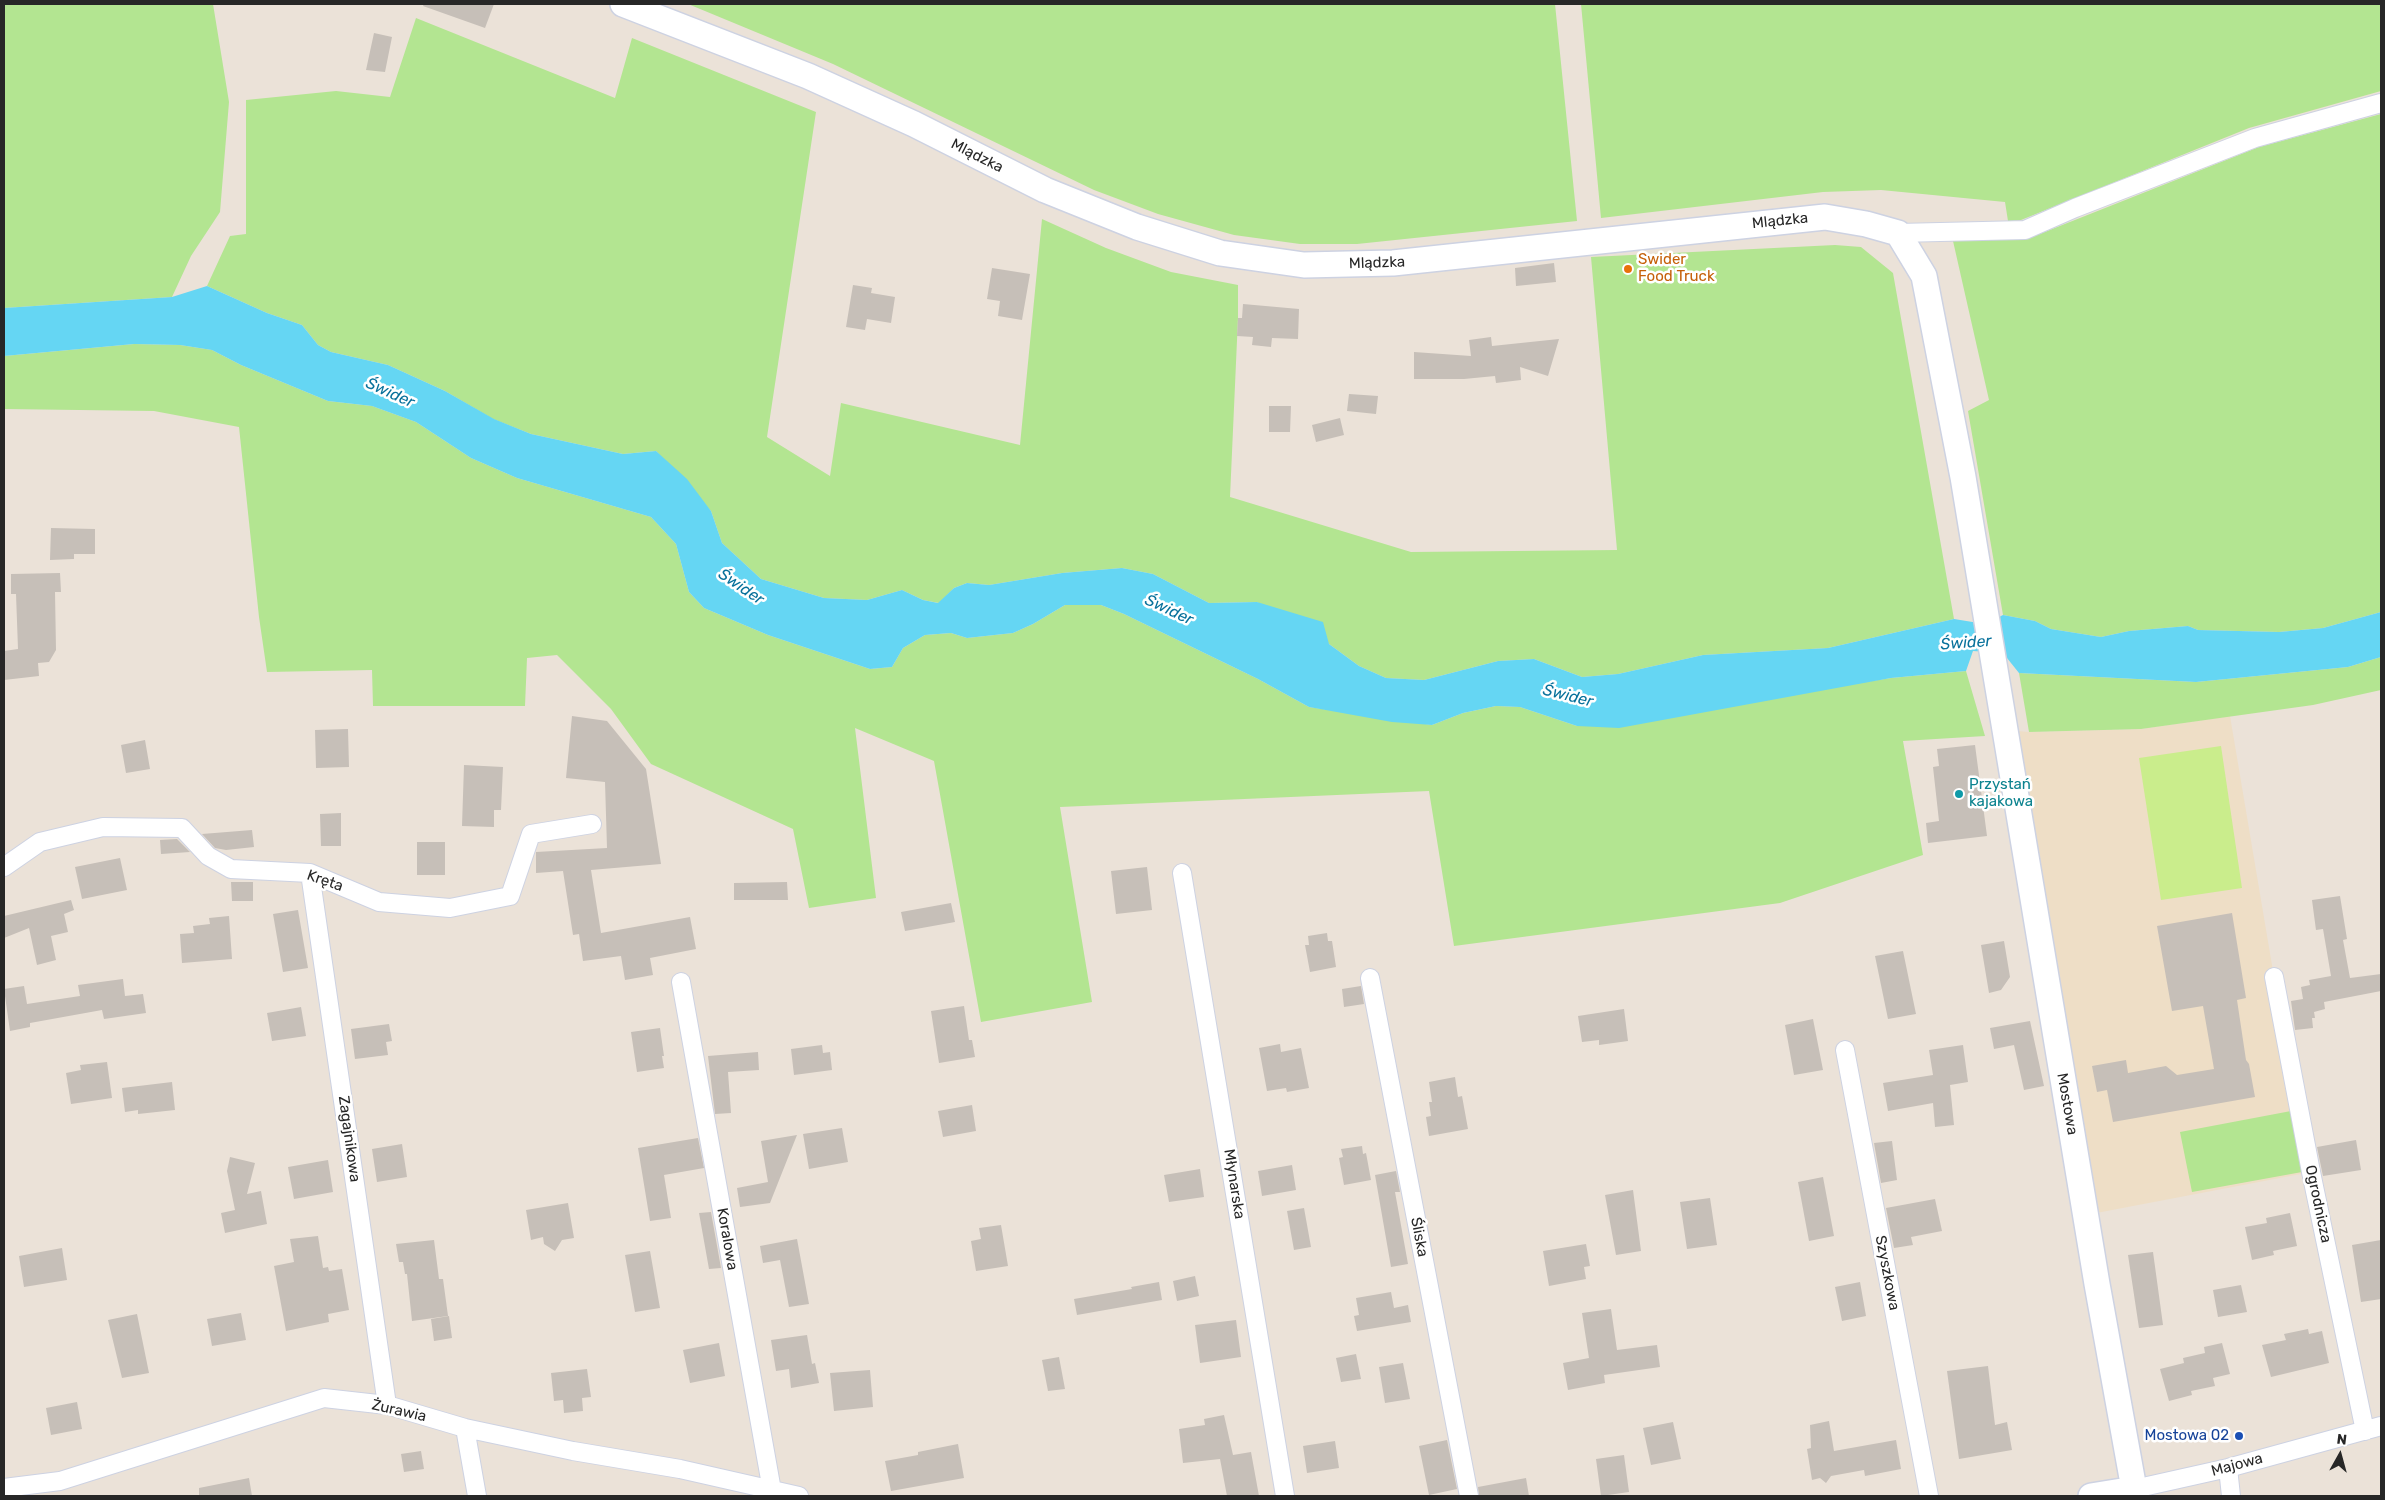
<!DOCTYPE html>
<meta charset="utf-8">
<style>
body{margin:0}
#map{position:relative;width:2385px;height:1500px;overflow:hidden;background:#ebe2d8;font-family:Rubik,sans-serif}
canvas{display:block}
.frame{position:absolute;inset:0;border:5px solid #272727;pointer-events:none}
.north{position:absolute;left:2315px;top:1430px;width:50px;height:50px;-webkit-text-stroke:4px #fff;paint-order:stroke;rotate:7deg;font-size:14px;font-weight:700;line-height:20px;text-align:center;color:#272727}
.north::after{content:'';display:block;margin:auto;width:18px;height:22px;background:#272727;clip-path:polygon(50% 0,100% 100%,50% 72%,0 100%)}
</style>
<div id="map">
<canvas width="2385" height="1500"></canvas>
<div class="frame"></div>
<div class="north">N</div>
</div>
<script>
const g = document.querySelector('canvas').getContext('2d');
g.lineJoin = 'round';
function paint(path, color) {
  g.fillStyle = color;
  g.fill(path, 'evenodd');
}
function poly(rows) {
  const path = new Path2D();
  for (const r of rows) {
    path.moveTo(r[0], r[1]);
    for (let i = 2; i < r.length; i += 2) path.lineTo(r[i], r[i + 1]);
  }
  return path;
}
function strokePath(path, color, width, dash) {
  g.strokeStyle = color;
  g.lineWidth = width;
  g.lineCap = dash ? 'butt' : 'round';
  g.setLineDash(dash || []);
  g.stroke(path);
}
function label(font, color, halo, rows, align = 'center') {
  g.font = font + ' Rubik,sans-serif';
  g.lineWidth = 5;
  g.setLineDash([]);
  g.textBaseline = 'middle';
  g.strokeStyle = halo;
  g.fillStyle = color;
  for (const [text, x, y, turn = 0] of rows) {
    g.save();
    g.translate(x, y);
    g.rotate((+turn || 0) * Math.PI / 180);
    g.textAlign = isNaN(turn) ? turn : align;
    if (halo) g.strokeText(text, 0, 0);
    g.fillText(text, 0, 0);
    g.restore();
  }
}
const education = poly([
 [2230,716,2274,977,2311,1172,2086,1215,2006,730,2029,732,2141,729]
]);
const green = poly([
 [4,4,213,4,229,102,220,212,191,256,172,297,4,308],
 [688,4,1555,4,1577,221,1357,244,1300,244,1234,235,1158,214,1094,190,833,64],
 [1581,4,2381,4,2381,91,2249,128,2021,220,2008,221,2005,202,1881,190,1823,192,1601,218],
 [416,18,615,98,632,38,816,112,767,437,830,476,841,403,1020,445,1042,219,1106,248,1171,272,1238,285,1238,318,1230,497,1411,552,1617,550,1591,257,1835,245,1861,247,1893,273,1954,619,1828,648,1703,655,1618,674,1582,677,1534,659,1498,661,1424,680,1386,678,1359,666,1329,644,1257,602,1209,603,1153,574,1122,568,1062,573,989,585,967,583,954,588,939,603,923,600,902,590,867,600,824,598,761,579,722,543,711,511,656,451,623,454,531,434,493,419,445,391,388,365,331,352,318,345,302,325,267,313,207,286,230,236,246,234,246,100,336,91,390,97],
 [2381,114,2381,612,2323,628,2279,632,2198,630,2188,626,2129,631,2101,637,2051,629,2035,621,2003,615,1968,411,1989,400,1953,241,2027,239,2259,147],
 [134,344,180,345,212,350,241,365,328,401,372,406,416,422,471,458,517,478,651,517,676,544,689,592,704,608,768,635,870,669,892,667,903,648,925,635,951,633,967,638,1013,633,1033,624,1065,605,1101,605,1124,614,1258,679,1309,707,1432,725,1463,713,1496,706,1520,707,1577,726,1891,678,1966,671,1985,736,1903,741,1923,855,1780,903,1454,946,1429,791,1060,807,1092,1002,981,1022,934,761,855,728,876,898,809,908,793,829,651,764,611,709,557,655,527,658,525,706,373,706,372,670,267,672,259,617,239,427,154,411,4,409,4,356],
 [2381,657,2381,690,2313,705,2141,729,2029,732,2019,673,2196,682,2348,667],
 [2291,1111,2302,1172,2192,1192,2180,1132]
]);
const pitch = poly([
 [2221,746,2242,888,2161,900,2139,758]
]);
const water = poly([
 [207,286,267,313,302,325,318,345,331,352,388,365,445,391,494,419,531,434,623,454,656,451,687,479,711,511,722,543,761,579,824,598,867,600,902,590,923,600,938,603,954,588,967,583,989,585,1062,573,1122,568,1153,574,1209,603,1257,602,1323,622,1329,644,1359,666,1386,678,1424,680,1498,661,1534,659,1582,677,1618,674,1703,655,1828,648,1954,619,1985,624,2003,615,2035,621,2051,629,2101,637,2129,631,2188,626,2198,630,2279,632,2323,628,2381,612,2381,657,2348,667,2196,682,2019,673,2003,653,1973,651,1966,671,1891,678,1619,728,1577,726,1520,707,1496,706,1463,713,1432,725,1392,722,1309,707,1258,679,1124,614,1101,605,1065,605,1033,624,1013,633,967,638,951,633,925,635,903,648,892,667,870,669,768,635,704,608,689,592,676,544,651,517,517,478,471,458,416,422,372,406,328,401,241,365,212,350,180,345,134,344,4,356,4,308,172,297]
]);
const building = poly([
 [424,4,494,4,485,28,423,6],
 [374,33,392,37,385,72,366,70],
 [1554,263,1556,282,1516,286,1515,268],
 [992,268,1030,274,1022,320,998,316,1000,301,987,299],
 [853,285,872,288,871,293,895,297,891,323,867,319,865,330,846,327],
 [1243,304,1299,309,1298,339,1272,338,1271,347,1252,345,1253,337,1237,336,1238,318,1242,318],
 [1491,337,1492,346,1559,339,1548,376,1520,367,1521,380,1496,383,1495,376,1464,379,1414,379,1414,352,1471,356,1469,340],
 [1349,394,1378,396,1376,414,1347,411],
 [1269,406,1291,406,1290,432,1269,432],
 [1340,418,1344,435,1316,442,1312,425],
 [51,528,95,529,95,554,74,554,74,559,50,560],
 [60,573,61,592,55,592,56,650,49,662,38,663,39,676,4,680,4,651,18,649,16,594,11,594,11,574],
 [572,716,607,721,646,769,661,864,591,870,601,933,690,917,696,949,650,958,653,975,625,980,621,956,583,961,579,934,573,935,563,871,536,873,536,852,607,848,605,782,566,778],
 [348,729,349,767,316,768,315,730],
 [145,740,150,769,126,773,121,745],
 [1975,745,1987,836,1928,843,1926,823,1939,821,1933,767,1939,766,1937,749],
 [464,765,503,767,501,810,494,810,494,827,462,826],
 [341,813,341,846,321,846,320,814],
 [252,830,254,847,226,850,215,848,202,834],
 [177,839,190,852,161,854,160,840],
 [417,842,445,842,445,875,417,875],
 [120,858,127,890,82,899,75,867],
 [1147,867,1152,910,1116,914,1111,871],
 [231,882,253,882,253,901,232,901],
 [787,882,788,900,734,900,734,883],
 [2340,896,2347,939,2343,940,2350,978,2381,974,2381,991,2324,1002,2325,1009,2314,1012,2315,1018,2312,1018,2313,1028,2295,1030,2291,1001,2303,999,2301,987,2310,985,2309,980,2331,976,2323,929,2316,930,2312,900],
 [71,900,74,910,64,914,68,932,51,936,56,960,37,965,29,928,4,938,4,916],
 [951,903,955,922,905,931,901,912],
 [298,910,308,968,283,972,273,914],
 [2232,913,2246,998,2237,1000,2246,1060,2249,1064,2255,1097,2113,1122,2107,1090,2097,1092,2092,1066,2126,1060,2128,1073,2166,1066,2177,1075,2214,1069,2203,1006,2172,1011,2157,926],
 [229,916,232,959,182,963,180,934,194,933,193,926,210,924,209,918],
 [1327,933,1328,941,1332,941,1336,967,1310,972,1305,945,1309,945,1308,936],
 [2004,941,2010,977,2001,990,1989,993,1981,945],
 [1903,951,1916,1014,1888,1019,1875,956],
 [123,979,125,996,143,994,146,1013,104,1019,102,1010,30,1023,30,1027,10,1031,4,989,24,986,27,1004,80,996,78,985],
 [1361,986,1364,1004,1344,1007,1342,989],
 [964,1006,969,1040,972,1040,975,1057,939,1063,931,1011],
 [301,1007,306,1036,272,1041,267,1013],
 [1624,1009,1628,1041,1599,1045,1599,1040,1582,1042,1578,1016],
 [1813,1019,1823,1070,1794,1075,1785,1025],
 [2030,1021,2044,1086,2024,1090,2014,1045,1994,1049,1990,1028],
 [389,1024,392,1041,386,1042,388,1055,355,1059,351,1029],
 [660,1028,664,1056,662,1056,664,1068,637,1072,631,1032],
 [1280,1044,1281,1052,1301,1048,1309,1088,1287,1092,1286,1088,1267,1091,1259,1048],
 [822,1045,823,1053,830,1052,832,1070,794,1075,791,1049],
 [1963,1045,1968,1082,1950,1085,1954,1125,1935,1127,1933,1103,1888,1111,1883,1083,1933,1075,1929,1050],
 [758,1052,759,1070,728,1072,731,1113,715,1114,708,1056],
 [107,1062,112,1098,71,1104,66,1073,81,1070,80,1065],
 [1455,1077,1458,1097,1462,1096,1468,1129,1429,1136,1426,1117,1431,1116,1429,1102,1432,1102,1429,1082],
 [172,1082,175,1110,138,1114,138,1110,125,1112,122,1088],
 [972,1105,976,1131,943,1137,938,1111],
 [842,1128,848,1162,809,1169,803,1134],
 [797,1135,770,1203,740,1207,737,1188,768,1182,761,1141],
 [698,1138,704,1168,664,1175,671,1218,650,1221,638,1148],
 [2356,1140,2361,1170,2323,1176,2317,1147],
 [1892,1141,1897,1180,1881,1183,1874,1143],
 [402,1144,407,1177,377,1182,372,1149],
 [1362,1146,1363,1154,1366,1153,1371,1180,1344,1185,1339,1158,1343,1157,1341,1149],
 [230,1157,255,1163,247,1194,261,1191,267,1224,225,1233,221,1213,235,1210,227,1171],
 [328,1160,333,1192,294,1199,288,1167],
 [1292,1165,1296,1190,1262,1196,1258,1171],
 [1200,1169,1204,1197,1169,1202,1164,1175],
 [1396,1171,1400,1192,1395,1192,1408,1264,1391,1267,1375,1175],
 [1823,1177,1834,1236,1809,1241,1798,1182],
 [1633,1190,1641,1251,1616,1255,1605,1195],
 [1710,1198,1717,1245,1687,1249,1680,1202],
 [1935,1199,1942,1231,1911,1237,1913,1245,1894,1248,1886,1208],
 [568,1203,574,1238,562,1240,555,1251,544,1244,543,1237,531,1240,526,1210],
 [1304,1208,1311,1247,1294,1250,1287,1211],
 [711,1212,721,1268,709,1269,699,1213],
 [2290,1213,2297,1246,2273,1251,2274,1255,2252,1260,2245,1227,2267,1223,2266,1218],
 [1001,1225,1008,1266,976,1271,971,1241,981,1239,979,1228],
 [318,1236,323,1268,328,1267,329,1271,342,1269,349,1310,328,1314,329,1322,286,1331,274,1266,294,1262,290,1239],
 [797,1239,809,1304,789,1307,780,1260,763,1263,760,1246],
 [434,1240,439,1279,443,1279,448,1316,412,1321,407,1274,405,1274,403,1262,399,1262,396,1244],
 [2381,1240,2381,1299,2361,1302,2352,1245],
 [1586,1244,1590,1266,1584,1267,1586,1279,1549,1286,1543,1251],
 [62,1248,67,1280,24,1287,19,1256],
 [650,1251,660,1308,635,1312,625,1255],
 [2153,1252,2163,1325,2139,1328,2128,1255],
 [1195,1276,1199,1296,1177,1301,1173,1281],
 [1159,1282,1162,1300,1077,1315,1074,1299,1132,1289,1131,1287],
 [1860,1282,1866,1316,1842,1321,1835,1287],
 [2241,1285,2247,1312,2218,1317,2213,1290],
 [1391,1292,1394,1308,1408,1305,1411,1322,1357,1331,1354,1316,1359,1315,1356,1298],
 [1611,1309,1617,1350,1657,1345,1660,1367,1604,1375,1605,1383,1568,1390,1563,1363,1589,1358,1582,1313],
 [241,1313,246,1340,212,1346,207,1319],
 [137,1314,149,1373,122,1378,108,1320],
 [449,1316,452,1338,434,1341,431,1319],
 [1236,1320,1241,1357,1200,1363,1195,1325],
 [2308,1329,2309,1334,2322,1331,2329,1363,2271,1377,2262,1345,2286,1340,2284,1334],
 [807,1335,812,1364,815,1363,819,1383,791,1388,789,1369,776,1371,771,1340],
 [719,1343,725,1376,690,1383,683,1350],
 [2222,1343,2230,1374,2213,1378,2215,1386,2191,1391,2192,1395,2169,1401,2160,1369,2184,1363,2183,1358,2205,1353,2204,1347],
 [1356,1354,1361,1379,1341,1382,1336,1358],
 [1059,1357,1065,1389,1048,1391,1042,1360],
 [1403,1363,1410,1399,1385,1403,1379,1367],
 [1988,1366,1995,1425,2007,1422,2012,1450,1959,1459,1947,1371],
 [587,1369,591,1397,582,1398,583,1411,564,1413,563,1400,554,1401,551,1373],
 [870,1370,873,1407,834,1411,830,1373],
 [77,1402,82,1429,51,1435,46,1408],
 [1224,1415,1233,1455,1251,1452,1259,1496,1227,1496,1220,1459,1183,1463,1179,1429,1205,1425,1204,1419],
 [1829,1421,1834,1451,1896,1440,1901,1469,1865,1476,1864,1470,1831,1476,1826,1483,1820,1478,1812,1480,1807,1449,1811,1448,1810,1425],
 [1673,1422,1681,1459,1651,1465,1643,1428],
 [1447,1440,1457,1489,1429,1495,1419,1446],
 [1335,1441,1339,1468,1307,1473,1303,1446],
 [958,1444,964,1478,891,1491,885,1461,918,1455,918,1452],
 [421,1451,424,1469,404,1472,401,1454],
 [1624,1455,1629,1492,1601,1496,1596,1459],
 [249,1478,252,1496,199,1496,199,1488],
 [1526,1478,1529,1496,1479,1496,1478,1487]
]);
const street = poly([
 [1898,233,2025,230,2075,208,2255,138,2381,103],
 [4,867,40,842,103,827,182,828,208,856,231,869,310,873,379,902,450,908,510,896,531,834,592,824],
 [310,873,387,1405],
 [1182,873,1285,1496],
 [2274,977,2311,1172,2365,1431],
 [1370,978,1469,1496],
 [681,982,773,1496],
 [1845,1050,1929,1496],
 [465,1428,477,1496],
 [2228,1468,2231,1496],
 [4,1488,60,1481,324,1398,387,1405,465,1428,573,1451,680,1469,799,1496],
 [2134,1489,2228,1468,2381,1426]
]);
const secondary = poly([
 [623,4,808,76,914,124,1045,190,1137,227,1220,253,1304,265,1393,263,1825,217,1866,224,1898,233,1924,276,1963,477,2097,1284,2134,1489,2091,1496]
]);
const markers = [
 [1628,269,5,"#e8710a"],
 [1959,794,5,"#0f9aa8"],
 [2239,1436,5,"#1a4fb4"]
];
const streetNames = [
 ["Mlądzka",977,156,27],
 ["Mlądzka",1780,221,-6],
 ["Mlądzka",1377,263,-2],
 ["Kręta",325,881,19],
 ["Mostowa",2067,1104,80],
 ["Zagajnikowa",349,1139,82],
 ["Młynarska",1234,1184,81],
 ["Ogrodnicza",2318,1204,78],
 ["Śliska",1419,1237,79],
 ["Koralowa",727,1239,80],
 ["Szyszkowa",1887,1273,79],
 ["Żurawia",399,1411,13],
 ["Majowa",2237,1465,-15]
];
const foodNames = [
 ["Swider",1638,260],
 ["Food Truck",1638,277]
];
const cultureNames = [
 ["Przystań",1969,785],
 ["kajakowa",1969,802]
];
const transitNames = [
 ["Mostowa 02",2229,1436]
];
const waterNames = [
 ["Świder",390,393,24],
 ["Świder",741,587,34],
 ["Świder",1169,610,25],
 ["Świder",1966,643,-4],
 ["Świder",1568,696,14]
];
paint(education, '#eedec6');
paint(green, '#b3e591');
paint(pitch, '#caed8c');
paint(water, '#65d6f3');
paint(building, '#c6bfb8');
strokePath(street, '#cdd2e2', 20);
strokePath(secondary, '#cdd2e2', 28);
strokePath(street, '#fff', 18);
strokePath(secondary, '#fff', 25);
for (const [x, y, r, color] of markers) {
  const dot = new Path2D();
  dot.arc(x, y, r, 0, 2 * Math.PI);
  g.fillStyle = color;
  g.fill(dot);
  strokePath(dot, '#fff', 2);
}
label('15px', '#272727', '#fff', streetNames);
label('15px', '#c56008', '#fff', foodNames, 'left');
label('15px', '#0d838f', '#fff', cultureNames, 'left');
label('15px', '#164399', '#fff', transitNames, 'right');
label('italic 16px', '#08719b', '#fff', waterNames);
</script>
